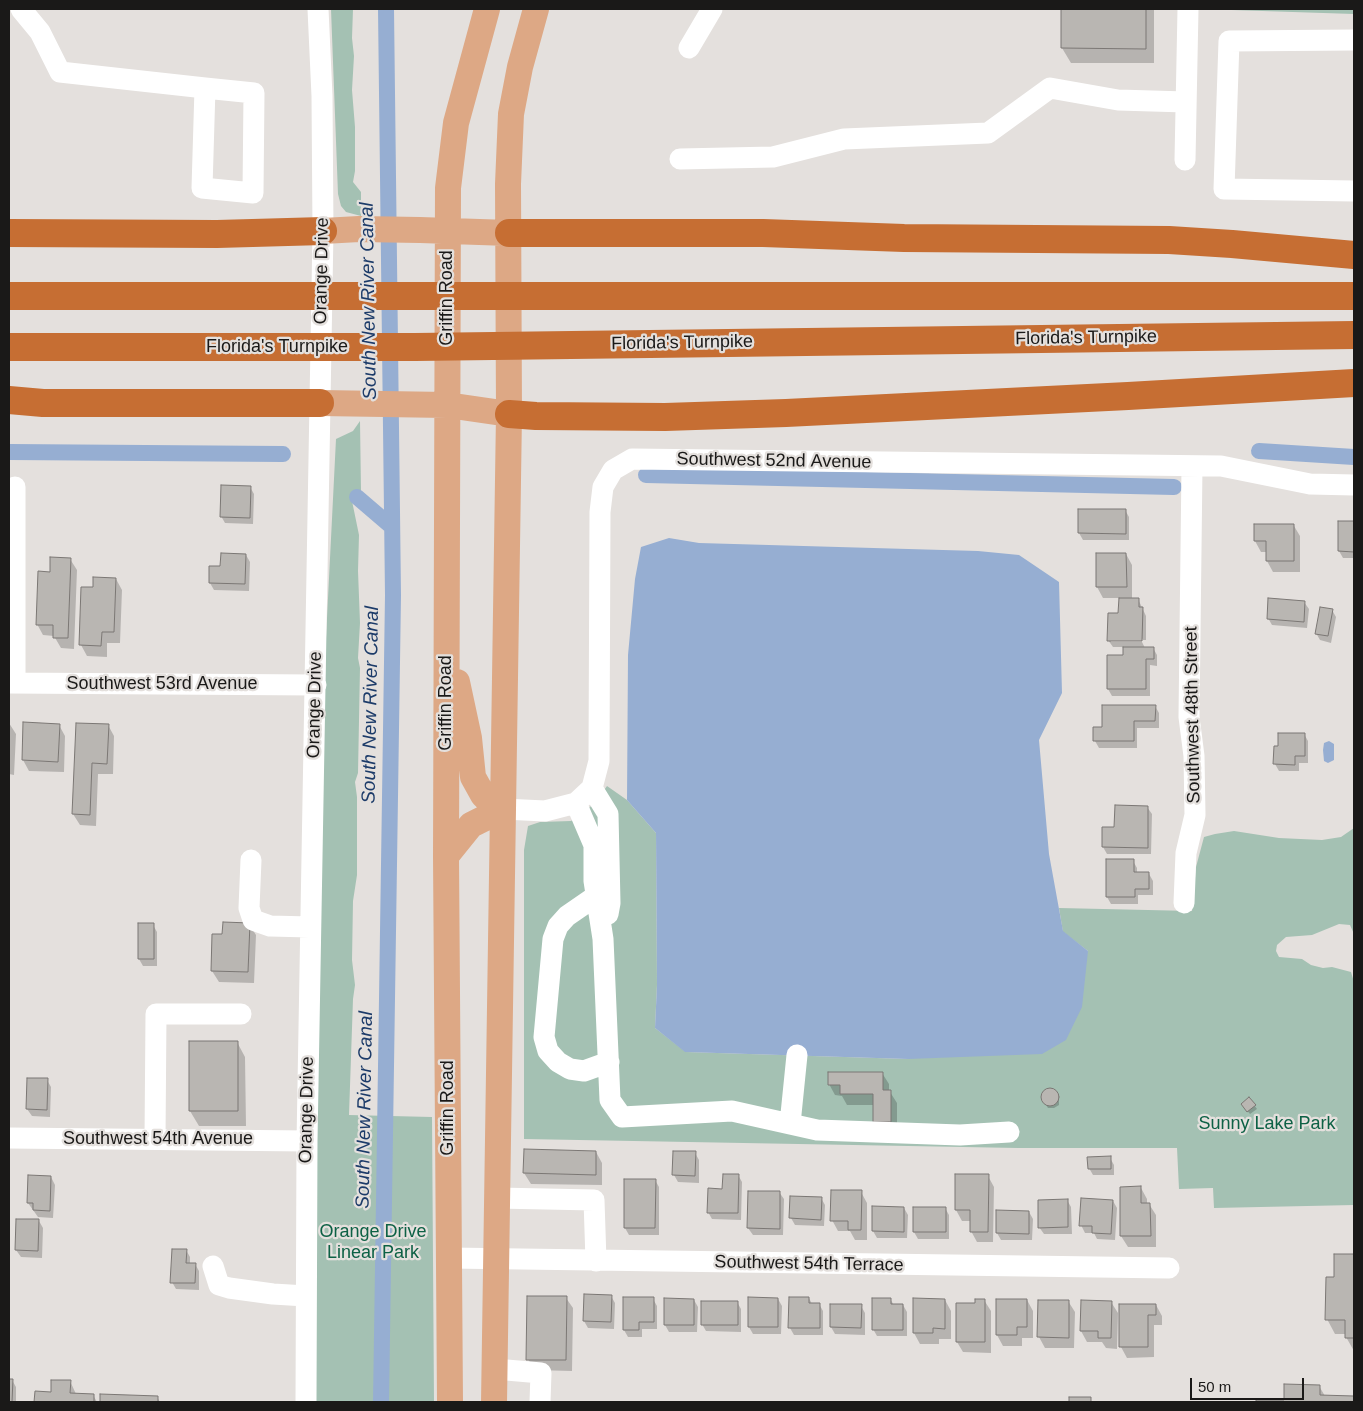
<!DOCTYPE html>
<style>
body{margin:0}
#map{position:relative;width:1363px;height:1411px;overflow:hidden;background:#e4e0dd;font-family:Helvetica,sans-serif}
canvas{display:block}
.frame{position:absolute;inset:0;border:10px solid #1a1918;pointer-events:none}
.scale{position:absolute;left:1190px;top:1378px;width:114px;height:22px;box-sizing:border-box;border:2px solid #1a1918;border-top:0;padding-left:6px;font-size:15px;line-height:18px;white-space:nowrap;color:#1a1918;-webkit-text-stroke:4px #e4e0dd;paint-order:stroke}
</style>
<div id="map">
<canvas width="1363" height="1411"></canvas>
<div class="frame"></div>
<div class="scale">50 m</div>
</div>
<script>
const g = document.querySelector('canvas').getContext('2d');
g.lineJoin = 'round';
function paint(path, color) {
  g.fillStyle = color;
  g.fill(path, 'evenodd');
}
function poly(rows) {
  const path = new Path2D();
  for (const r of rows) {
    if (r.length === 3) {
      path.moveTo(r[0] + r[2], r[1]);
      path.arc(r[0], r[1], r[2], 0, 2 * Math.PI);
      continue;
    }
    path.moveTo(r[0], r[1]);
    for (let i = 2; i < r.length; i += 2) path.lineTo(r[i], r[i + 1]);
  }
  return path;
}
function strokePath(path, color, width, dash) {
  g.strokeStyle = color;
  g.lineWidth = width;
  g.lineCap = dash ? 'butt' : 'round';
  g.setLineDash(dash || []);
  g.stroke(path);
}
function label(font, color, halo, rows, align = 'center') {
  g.font = font + ' Helvetica,sans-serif';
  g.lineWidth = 4.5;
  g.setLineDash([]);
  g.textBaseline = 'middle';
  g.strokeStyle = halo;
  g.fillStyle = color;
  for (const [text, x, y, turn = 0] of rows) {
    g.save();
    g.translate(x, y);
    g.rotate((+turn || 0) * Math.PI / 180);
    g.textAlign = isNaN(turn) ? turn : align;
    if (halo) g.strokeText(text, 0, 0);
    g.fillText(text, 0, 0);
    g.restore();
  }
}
const green = poly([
 [331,9,353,9,352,38,354,56,352,90,355,127,355,171,353,182,361,192,361,216,346,212,341,206,338,194],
 [1201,9,1354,9,1354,14],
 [360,421,361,492,352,501,359,535,358,571,360,623,358,658,360,668,358,773,355,782,357,797,357,875,353,901,352,960,355,985,353,999,349,1115,432,1117,434,1402,314,1402,313,1218,326,638,336,439,353,431],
 [607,786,627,800,656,833,657,985,655,1028,686,1052,908,1059,1088,951,1063,932,1059,908,1192,911,1196,867,1204,837,1215,834,1234,831,1279,838,1322,840,1341,837,1354,828,1354,934,1350,925,1339,924,1312,935,1286,937,1277,945,1276,951,1279,957,1302,959,1311,965,1323,968,1332,967,1351,972,1354,982,1354,1205,1214,1208,1213,1188,1179,1189,1177,1148,1018,1148,524,1139,524,850,528,826,540,822,571,821,594,804]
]);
const water = poly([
 [669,538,699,543,978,551,1019,555,1059,582,1062,693,1039,740,1049,854,1063,931,1088,951,1082,1007,1066,1040,1042,1054,908,1059,685,1052,655,1028,657,985,656,833,627,800,628,655,635,579,641,547],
 [1329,741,1334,744,1334,760,1328,763,1324,761,1323,750,1324,743]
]);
const shadow = poly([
 [1062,9,1154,9,1154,63,1071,63,1062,48],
 [250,487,254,494,253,524,225,523,221,516],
 [1125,510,1129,517,1129,540,1083,540,1079,533],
 [1339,522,1354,522,1354,558,1343,558,1339,551],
 [1294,526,1300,536,1300,572,1273,572,1267,561,1267,552,1261,552,1255,541],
 [1126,554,1132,565,1132,599,1138,599,1146,616,1146,640,1143,640,1140,635,1111,639,1111,642,1142,642,1145,648,1153,648,1157,655,1157,666,1150,665,1150,696,1112,696,1108,689,1125,656,1125,647,1113,647,1108,640,1120,615,1120,598,1103,598,1097,587],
 [246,555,250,562,249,591,214,590,210,583,222,567],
 [70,559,77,570,74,649,61,648,54,636,43,635,37,624,51,573],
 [116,579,122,590,120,643,107,643,107,657,87,656,81,645,94,589],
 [1304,602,1309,609,1307,628,1272,625,1268,618],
 [1332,610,1336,617,1331,643,1320,640,1316,633],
 [1155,706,1159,713,1159,728,1137,728,1137,748,1099,748,1095,741,1103,728],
 [9,723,16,734,14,775,9,774],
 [77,724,108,725,114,736,113,774,98,774,96,826,80,825,73,814],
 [59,725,65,736,64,772,29,771,23,760],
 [1304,734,1308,741,1308,763,1299,763,1299,771,1279,771,1275,764,1275,747,1279,748],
 [1147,807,1152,814,1151,854,1107,854,1103,847],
 [1133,861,1137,868,1137,874,1149,874,1153,881,1153,895,1138,895,1138,904,1111,904,1107,897],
 [249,924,256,935,254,983,219,982,212,971,223,935],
 [153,925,157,932,157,966,143,966,139,959],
 [190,1042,237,1042,245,1057,246,1126,199,1126,190,1111],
 [882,1073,889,1084,889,1092,890,1092,897,1103,897,1132,875,1105,847,1105,842,1096,835,1095,829,1084],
 [47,1080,51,1087,50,1117,32,1116,27,1109],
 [1048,1090,1054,1090,1059,1099,1059,1105,1054,1108,1048,1108,1042,1099,1043,1093],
 [1249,1098,1257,1109,1250,1114,1244,1107],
 [525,1150,596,1152,602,1163,602,1185,531,1184,524,1173],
 [674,1152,695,1153,699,1160,699,1183,678,1182,674,1175],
 [1110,1158,1114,1165,1114,1175,1093,1175,1089,1168],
 [738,1175,742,1182,741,1220,712,1219,708,1212,724,1190],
 [988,1176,994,1187,993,1242,977,1242,971,1231,971,1221,962,1221,956,1210],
 [51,1177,55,1185,53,1218,38,1217,28,1203],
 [655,1180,659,1187,659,1235,629,1235,625,1228],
 [1141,1188,1147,1199,1147,1204,1149,1204,1156,1215,1156,1247,1128,1247,1121,1236],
 [779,1192,784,1199,783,1235,753,1235,748,1228],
 [861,1192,867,1203,867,1240,855,1240,850,1231,838,1231,832,1220],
 [821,1198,825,1205,824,1226,795,1225,791,1218],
 [1067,1200,1071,1207,1072,1234,1044,1234,1039,1227],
 [1113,1201,1117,1208,1115,1240,1097,1239,1094,1233,1085,1233,1081,1225],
 [873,1208,904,1208,908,1215,907,1238,877,1238,873,1231],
 [945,1208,949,1215,949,1239,918,1239,914,1232],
 [1029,1212,1033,1219,1032,1240,1001,1240,997,1233],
 [18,1220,39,1221,43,1228,42,1258,21,1257,16,1250],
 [186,1250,190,1257,190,1264,195,1264,199,1271,199,1290,176,1289,172,1282],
 [1335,1255,1354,1255,1354,1351,1346,1337,1346,1334,1335,1334,1327,1319,1335,1279],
 [611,1296,615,1303,614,1329,588,1328,584,1321],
 [566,1298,573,1308,572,1371,534,1370,528,1359],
 [809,1298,812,1304,819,1304,823,1311,823,1335,794,1335,790,1328],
 [653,1299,657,1306,657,1329,642,1329,642,1337,628,1337,624,1330],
 [778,1299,782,1306,781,1334,753,1334,749,1327],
 [890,1299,894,1305,903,1305,907,1312,907,1336,877,1336,873,1329],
 [694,1300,698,1307,697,1332,669,1332,665,1325],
 [945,1300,951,1311,951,1339,939,1339,939,1344,920,1344,914,1333],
 [984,1300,991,1311,991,1353,963,1352,957,1342,976,1304],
 [1027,1300,1033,1311,1033,1338,1022,1338,1022,1346,1003,1346,997,1335],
 [1068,1301,1075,1312,1074,1348,1045,1348,1039,1337],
 [737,1302,741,1309,741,1332,706,1331,702,1324],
 [1111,1302,1118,1313,1117,1349,1106,1348,1102,1342,1087,1342,1081,1331],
 [831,1305,861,1306,865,1313,865,1335,835,1334,831,1327],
 [1156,1305,1162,1316,1162,1325,1154,1325,1154,1357,1127,1358,1121,1347],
 [9,1380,12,1380,16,1387,16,1402,9,1402],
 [70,1381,76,1394,93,1395,97,1402,36,1402,36,1392,52,1393],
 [1319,1386,1325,1396,1354,1397,1354,1402,1257,1402,1257,1401,1285,1402],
 [102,1395,157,1397,160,1402,101,1402]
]);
const canal = poly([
 [1259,451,1354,457],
 [9,452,283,454],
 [646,475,1174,487],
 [357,497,392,527],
 [381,1402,393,595,386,9]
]);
const building = poly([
 [1061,9,1146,9,1146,49,1061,48,1061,9],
 [221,485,251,486,250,518,220,517,221,485],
 [1078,509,1126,509,1126,534,1078,533,1078,509],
 [1338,521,1354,521,1354,552,1338,551,1338,521],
 [1254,524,1294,524,1294,561,1266,561,1266,541,1254,541,1254,524],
 [221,553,246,554,245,584,209,583,209,566,220,566,221,553],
 [1096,553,1126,553,1127,587,1096,587,1096,553],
 [50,557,71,558,68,638,53,638,53,625,36,625,38,571,50,572,50,557],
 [93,577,116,578,114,632,102,632,101,646,79,645,81,587,93,587,93,577],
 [1119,598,1139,598,1139,607,1143,607,1142,641,1107,641,1108,613,1118,613,1119,598],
 [1268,598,1305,601,1304,622,1267,619,1268,598],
 [1320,607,1333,609,1328,636,1315,634,1320,607],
 [1123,647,1154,647,1154,659,1146,659,1146,689,1107,689,1107,655,1123,655,1123,647],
 [1102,705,1156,705,1155,721,1134,721,1134,741,1093,741,1093,727,1102,727,1102,705],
 [23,722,60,724,58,762,22,760,23,722],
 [76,723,109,724,107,764,92,763,90,815,72,814,76,723],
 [1278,733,1305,733,1305,756,1295,756,1295,765,1273,764,1274,746,1278,746,1278,733],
 [1115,805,1148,806,1148,848,1102,847,1102,827,1114,827,1115,805],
 [1106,859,1134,859,1134,872,1149,872,1149,889,1135,889,1135,897,1106,897,1106,859],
 [223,922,250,923,248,972,211,971,212,934,222,934,223,922],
 [138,923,154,923,154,959,138,959,138,923],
 [189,1041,238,1041,238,1111,189,1111,189,1041],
 [828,1072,883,1072,883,1090,891,1090,891,1122,873,1122,873,1094,840,1094,840,1085,828,1085,828,1072],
 [27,1078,48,1078,47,1110,26,1109,27,1078],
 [1050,1097,9],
 [1249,1097,1256,1105,1247,1112,1241,1104,1249,1097],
 [524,1149,596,1151,596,1175,523,1173,524,1149],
 [673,1151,696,1151,695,1176,672,1175,673,1151],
 [1111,1156,1111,1169,1088,1169,1087,1157,1111,1156],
 [723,1174,739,1174,738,1213,707,1213,708,1188,722,1189,723,1174],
 [955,1174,989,1174,988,1232,970,1232,970,1210,955,1210,955,1174],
 [28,1175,51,1176,50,1211,33,1210,33,1203,27,1203,28,1175],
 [624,1179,656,1179,655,1228,624,1228,624,1179],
 [1141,1186,1141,1203,1150,1203,1151,1236,1120,1236,1120,1187,1141,1186],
 [831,1190,862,1190,861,1230,848,1230,848,1221,830,1221,831,1190],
 [748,1191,780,1191,780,1229,747,1228,748,1191],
 [790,1196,822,1197,821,1220,789,1218,790,1196],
 [1081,1198,1113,1200,1111,1234,1092,1233,1092,1226,1079,1226,1081,1198],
 [1068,1199,1068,1227,1038,1228,1038,1200,1068,1199],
 [872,1206,904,1207,904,1232,872,1231,872,1206],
 [913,1207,946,1207,946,1232,913,1232,913,1207],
 [996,1210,1029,1211,1029,1234,996,1233,996,1210],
 [16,1219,39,1219,38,1251,15,1250,16,1219],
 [172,1249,187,1249,186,1263,196,1263,195,1283,170,1283,172,1249],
 [1334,1254,1354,1254,1354,1338,1345,1338,1345,1320,1325,1320,1326,1277,1334,1277,1334,1254],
 [584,1294,612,1295,611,1322,583,1321,584,1294],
 [527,1296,567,1296,566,1360,526,1360,527,1296],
 [623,1297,654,1297,654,1322,639,1322,639,1330,623,1330,623,1297],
 [748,1297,778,1298,778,1327,748,1327,748,1297],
 [789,1297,809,1297,809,1303,820,1303,820,1328,788,1328,789,1297],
 [664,1298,694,1299,694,1325,664,1325,664,1298],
 [872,1298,891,1298,891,1304,903,1304,903,1330,872,1330,872,1298],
 [913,1298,945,1299,945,1329,933,1328,933,1333,913,1333,913,1298],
 [975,1299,985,1299,985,1342,956,1342,956,1303,975,1303,975,1299],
 [996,1299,1027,1299,1027,1327,1017,1327,1017,1335,996,1335,996,1299],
 [1038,1300,1069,1300,1069,1338,1037,1337,1038,1300],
 [1081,1300,1112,1301,1111,1338,1098,1338,1098,1331,1080,1331,1081,1300],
 [701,1301,738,1301,738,1325,701,1325,701,1301],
 [830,1304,862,1304,861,1328,830,1327,830,1304],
 [1119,1304,1156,1304,1156,1315,1148,1315,1148,1347,1119,1347,1119,1304],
 [9,1379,13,1379,12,1402,9,1402,9,1379],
 [51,1380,71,1380,70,1393,94,1394,94,1402,34,1402,35,1391,51,1392,51,1380],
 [1284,1384,1320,1385,1320,1395,1354,1396,1354,1402,1256,1402,1256,1400,1284,1400,1284,1384],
 [100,1394,158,1396,158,1402,100,1402,100,1394],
 [1069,1397,1091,1397,1091,1402,1069,1402,1069,1397]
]);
const minor = poly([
 [21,9,40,32,60,72,205,88,254,93,253,193,202,188,205,88],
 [1354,40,1229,41,1224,189,1354,191],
 [689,48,712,9],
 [680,159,773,157,844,139,988,133,1050,88,1118,100,1186,102],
 [1185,160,1188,9],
 [9,683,316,685],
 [15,683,15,487],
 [592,788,608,814,610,903,608,914],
 [576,803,594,845,594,881,603,939,610,1100,622,1117,732,1111,817,1130,960,1135,1009,1132],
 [503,809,545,811,576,803,592,788,599,761,600,512,603,487,613,470,632,459,1221,466,1310,484,1354,485],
 [251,860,249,908,253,920,270,926,310,927],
 [596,896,567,916,558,926,553,939,544,1037,548,1051,558,1062,570,1069,584,1071,609,1062],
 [1184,903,1186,853,1195,815,1194,756,1189,717,1192,466],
 [790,1124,797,1055],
 [9,1138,307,1141],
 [155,1139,156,1014,241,1014],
 [497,1198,594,1200,596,1261],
 [449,1258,1169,1268],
 [213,1266,219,1285,229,1288,273,1294,306,1296],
 [495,1369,541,1373,540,1402],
 [306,1402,307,1141,323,231,322,96,318,9]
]);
const major = poly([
 [323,231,359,229,420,230,509,233],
 [320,403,447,405,509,414],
 [457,682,469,738,473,777,483,795,490,802,503,809],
 [446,856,471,825,503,809],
 [450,1402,446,856,448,188,456,123,487,9],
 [494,1402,509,414,508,184,511,114,520,67,536,9]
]);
const highway = poly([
 [9,233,217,234,323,231],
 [509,233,763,233,904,238,1169,240,1232,244,1354,255],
 [9,296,1354,296],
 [9,347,415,347,1354,335],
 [9,400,43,403,320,403],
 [509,414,536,416,665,417,786,413,1128,396,1354,383]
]);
const streetNames = [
 ["Orange Drive",322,271,-89],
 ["Griffin Road",447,298,-90],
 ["Florida's Turnpike",1086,338,-1],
 ["Florida's Turnpike",682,343,-1],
 ["Florida's Turnpike",277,347],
 ["Southwest 52nd Avenue",774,461,1],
 ["Southwest 53rd Avenue",162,684],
 ["Griffin Road",446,703,-90],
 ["Orange Drive",315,705,-89],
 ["Southwest 48th Street",1193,715,-91],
 ["Griffin Road",448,1108,-90],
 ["Orange Drive",307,1110,-89],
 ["Southwest 54th Avenue",158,1139],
 ["Southwest 54th Terrace",809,1264,1]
];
const parkNames = [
 ["Sunny Lake Park",1267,1124],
 ["Orange Drive",373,1232],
 ["Linear Park",373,1253]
];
const waterNames = [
 ["South New River Canal",369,301,-91],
 ["South New River Canal",371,705,-89],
 ["South New River Canal",365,1110,-89]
];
paint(green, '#a4c1b3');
paint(water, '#96aed2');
paint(shadow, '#0003');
strokePath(canal, '#96aed2', 16);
paint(building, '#b9b6b2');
strokePath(building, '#7b7774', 1);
strokePath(minor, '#fff', 21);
strokePath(major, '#dda885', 26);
strokePath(highway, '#c66e33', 28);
label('18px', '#1a1918', '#e4e0dd', streetNames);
label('18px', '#0d6145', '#e4e0dd', parkNames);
label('italic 19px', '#1c3b69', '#e4e0dd', waterNames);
</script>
